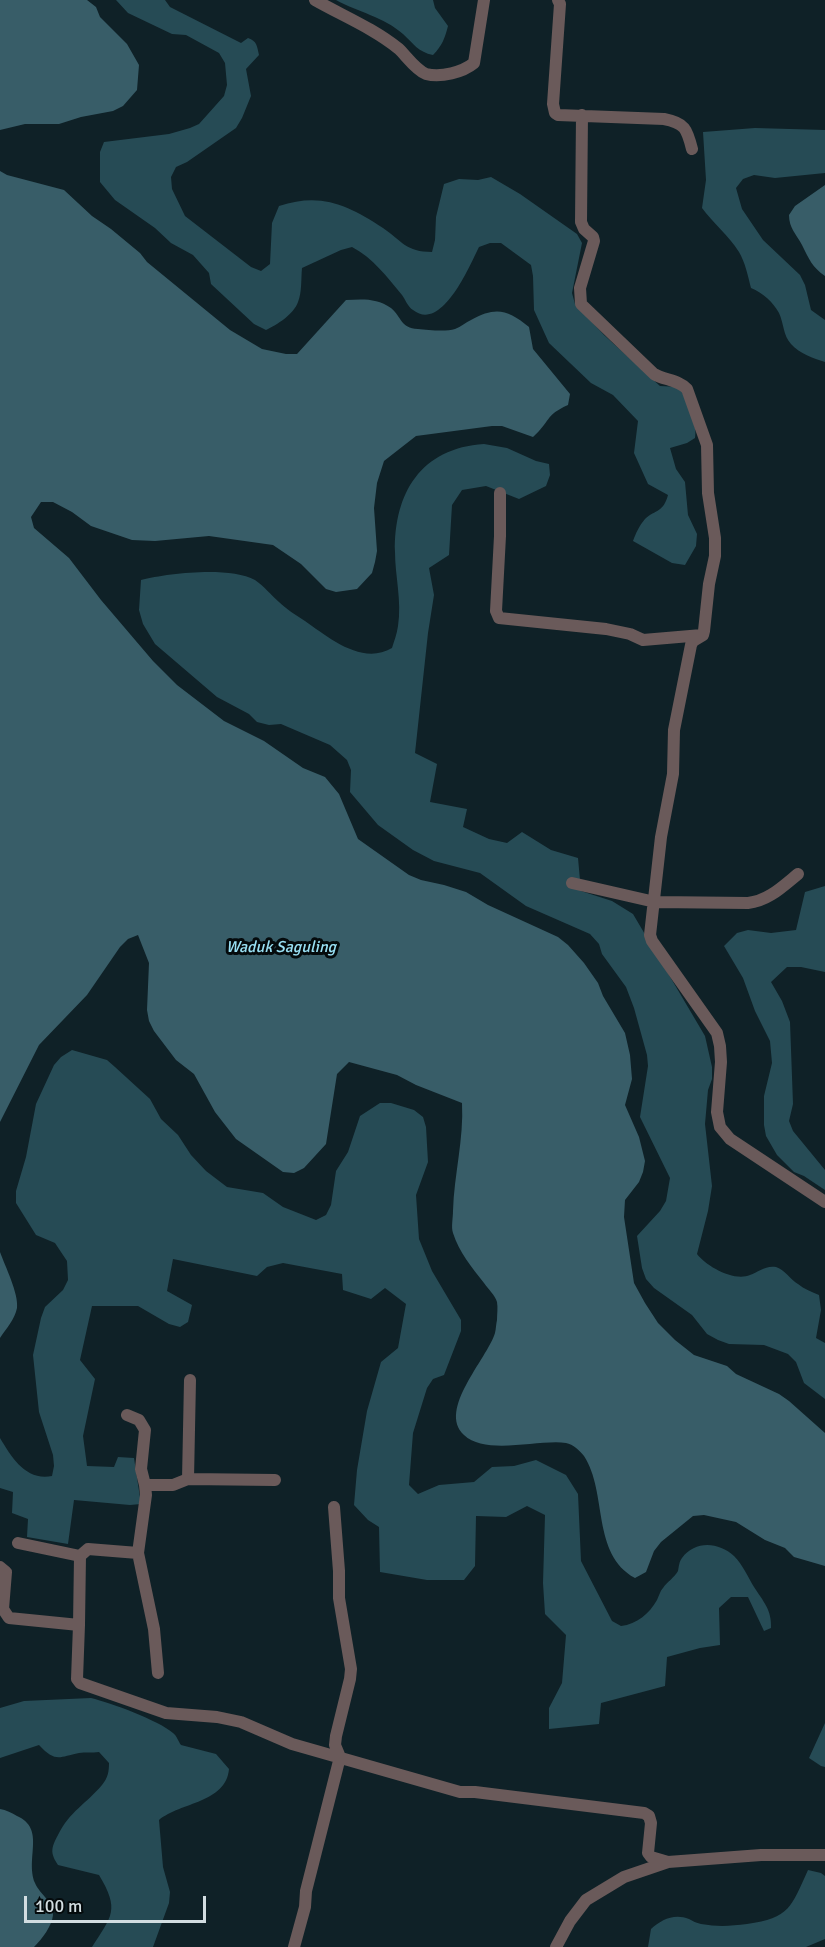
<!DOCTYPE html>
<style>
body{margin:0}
#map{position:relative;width:825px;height:1947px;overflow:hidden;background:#0f2127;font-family:Signika,sans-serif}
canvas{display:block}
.scale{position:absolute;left:24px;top:1896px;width:182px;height:27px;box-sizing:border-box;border:3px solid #d2dde1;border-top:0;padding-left:8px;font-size:18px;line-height:21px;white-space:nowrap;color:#d2dde1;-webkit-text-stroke:4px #040a0c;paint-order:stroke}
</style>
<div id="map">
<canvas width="825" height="1947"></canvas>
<div class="scale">100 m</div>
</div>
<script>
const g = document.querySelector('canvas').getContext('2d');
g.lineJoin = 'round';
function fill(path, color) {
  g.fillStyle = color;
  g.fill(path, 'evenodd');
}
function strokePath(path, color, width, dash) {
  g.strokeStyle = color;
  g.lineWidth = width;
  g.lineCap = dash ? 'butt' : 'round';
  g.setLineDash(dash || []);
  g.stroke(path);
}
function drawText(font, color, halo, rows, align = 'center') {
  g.font = font + ' Signika,sans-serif';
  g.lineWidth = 6;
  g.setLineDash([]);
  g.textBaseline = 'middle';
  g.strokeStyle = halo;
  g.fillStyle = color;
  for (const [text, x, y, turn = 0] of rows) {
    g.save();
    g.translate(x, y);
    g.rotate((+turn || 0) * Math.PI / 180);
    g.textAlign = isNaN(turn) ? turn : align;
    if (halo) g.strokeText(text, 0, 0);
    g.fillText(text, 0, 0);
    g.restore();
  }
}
fill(new Path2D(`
 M116 0H165L170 7 241 43 248 38C257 41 257 46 259 55L246 69 251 96 242 118 236 128 187 162 176 167 171 177 172 189 185 216 251 267 261 271 270 264 272 223 279 206C321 192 348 205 383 228 402 241 406 252 432 252L435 240 436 217 444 184 459 179 478 180 491 177 520 194 577 234 582 243 572 293 575 304 604 335 660 386 680 387C686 402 698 423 695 438L687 443 670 448 676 469 685 482 688 515 697 534 696 546 685 565 672 563 633 541C636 533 639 526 645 519 656 509 663 513 668 495L648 484 634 453 638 421 613 395 591 383 549 343 534 310 533 276 531 265 501 243H490L479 247C470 265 442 333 413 310 408 307 405 299 402 295 387 277 373 258 352 247L341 250 302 268C301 278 302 293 298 302 294 314 277 325 266 330L254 324 211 284 209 273 193 255 171 243 155 228 115 200 100 182V152L104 142 169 134 190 128 199 124 224 96 227 85 225 63 219 53 186 35 172 34 128 13Z
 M336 0H433L435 8 448 26C445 38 442 46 433 55 418 52 414 44 403 34 384 17 358 12 336 0Z
 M755 128 825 130V173L775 178 754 175 743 179 736 188 742 209 763 240 800 275 805 285 811 310 825 320V362C813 358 800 354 791 344 783 335 784 324 779 313 773 302 763 293 751 288 748 276 745 262 739 252 728 235 713 223 702 208L706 180 703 132Z
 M484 444 507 448 536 461 549 464 550 475 546 486 519 499 486 486 462 490 452 505 449 555 429 568 434 595 428 633 415 753 437 764 430 802 467 809 463 827 489 839 507 843 522 832 551 850 578 858 581 891 612 901 633 914 705 1036 712 1067V1079L708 1090 705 1124 712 1186 708 1211 697 1254C706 1266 734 1282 750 1275 758 1272 766 1265 776 1267 784 1269 791 1280 798 1284 804 1289 812 1292 819 1295L821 1310 816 1338 825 1343V1399L804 1383 796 1362 788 1354 764 1345 729 1344 718 1340 707 1334 692 1315 654 1288 646 1279 642 1268 637 1236 660 1211 666 1201 670 1178 640 1117 648 1066 647 1055 634 1008 626 987 602 954 599 944 590 934 526 906 480 873 434 861 413 850 378 825 350 792 351 770 347 760 330 745 281 724 269 725 257 722 249 714 217 697 155 644 143 624 139 610 141 580C168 573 230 566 255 580 264 586 271 595 279 602 286 609 296 615 305 621 328 637 362 666 392 648 394 641 397 634 398 626 402 601 395 576 395 552 394 493 421 448 484 444Z
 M825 886V972L801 967H787L771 982 782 1001 790 1022 793 1104 789 1121 793 1131 825 1170V1190L804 1176 794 1172 777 1155 766 1136 764 1125V1096L772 1063 770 1041 755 1011 743 978 724 946 737 933 748 930 771 933 796 930 805 892Z
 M72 1050 107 1060 115 1067 150 1099 161 1119 178 1135 191 1155 206 1171 227 1187 263 1193 283 1207 316 1220 326 1215 331 1205 336 1171 348 1152 360 1116 380 1103H391L414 1110 423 1117 426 1127 428 1162 416 1195 419 1239 432 1271 461 1320V1331L444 1375 433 1379 427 1388 413 1433 409 1485 418 1494 439 1485 474 1482 492 1467 514 1466 536 1460 566 1475 578 1494 581 1561 612 1621 621 1626C637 1624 649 1614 657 1600 659 1596 660 1591 663 1588 667 1582 674 1578 678 1571 679 1566 679 1562 682 1558 695 1540 719 1542 734 1556 743 1565 748 1577 754 1587 763 1601 772 1610 771 1628L764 1631 748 1597H731L719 1608 720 1645 700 1648 667 1657 665 1686 601 1703 599 1724 549 1729V1708L562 1683 566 1635 545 1614 543 1583 545 1515 527 1506 506 1517 476 1516 475 1566 464 1580H427L380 1572 379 1527 368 1520 354 1505 357 1470 367 1411 381 1362 398 1348 406 1304 385 1288 371 1299 343 1290 342 1274 283 1263 267 1267 257 1276 173 1259 167 1291 192 1305 188 1322 180 1327 169 1324 138 1306H92L80 1360 95 1379 83 1436 87 1466 114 1467 118 1457 134 1458 141 1504 130 1505 74 1500 68 1544 27 1537 28 1519 12 1513 13 1492 0 1488V1438C12 1458 26 1481 52 1476L54 1466 53 1455 39 1412 33 1355 41 1318 45 1307 63 1290 68 1280 67 1261 55 1243 36 1235 16 1203V1191L26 1157 36 1104 54 1065 61 1057Z
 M91 1698C111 1703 158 1720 173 1733 177 1736 178 1741 181 1745L216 1754 229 1769C226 1803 181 1802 159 1820L163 1867 170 1892 169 1903 153 1947H92C112 1916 120 1910 99 1875L58 1865C50 1853 51 1848 58 1835 70 1811 86 1804 102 1785 108 1778 109 1771 109 1763L99 1752C92 1753 85 1752 79 1753 59 1757 56 1763 39 1745L0 1758V1708L24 1701Z
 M825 1723V1767L821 1766 809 1758Z
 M808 1870 821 1873 825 1876V1939L806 1947H648L651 1929C661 1920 674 1913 689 1919 693 1921 696 1923 701 1924 718 1927 731 1926 747 1924 790 1918 791 1907 808 1870Z`), '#264b55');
fill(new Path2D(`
 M0 0H87L96 7 100 17 127 44 139 65 137 90 123 106 113 111 81 117 59 124H25L0 130Z
 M0 171 7 175 64 190 92 216 111 229 140 253 147 262 230 330 262 349 286 354H297L346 300C363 299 377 298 391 308 402 317 400 328 418 329 428 330 446 332 455 329 461 327 466 322 471 320 496 306 508 310 529 327L533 349 570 394 568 405C545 415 550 422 533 437L502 426H492L416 436 384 461 377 483 374 508 377 551 375 562 372 573 357 589 336 592 326 589 301 564 273 545 209 536 155 541 132 540 91 526 72 512 53 502H41L31 517 34 528 69 558 101 600 153 661 177 685 224 721 264 741 303 768 325 777 339 794 358 839 409 875 421 880 444 885 466 892 488 905 558 937 568 945 584 963 598 983 603 996 625 1033 630 1055 632 1079 625 1105 639 1137 645 1161 643 1172 639 1182 625 1200 624 1217 634 1283 645 1303 658 1323 675 1340 694 1355 727 1366 736 1374 779 1394 789 1401 825 1433V1566L794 1557 785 1548 765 1540 736 1522 704 1515 693 1516 661 1542 654 1551 646 1572 635 1578C591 1554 608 1493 584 1456 580 1451 573 1444 566 1443 539 1439 486 1456 464 1435 437 1410 487 1359 495 1333 496 1329 496 1324 497 1320 497 1314 498 1308 497 1302 495 1295 488 1289 484 1283 472 1268 459 1252 453 1233 451 1227 453 1218 453 1211 454 1175 464 1139 462 1103L416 1085 397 1075 349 1062 337 1074 326 1144 304 1168 294 1173 283 1172 236 1139 215 1112 194 1074 176 1060 154 1031 149 1021 147 1010 149 963 138 935 128 939 120 947 87 995 39 1045 0 1122Z
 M825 185V276C812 267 809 259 802 245 796 234 789 228 789 215L795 206Z
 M0 1252C5 1266 19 1294 17 1308 15 1319 6 1329 0 1338Z
 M0 1809C6 1810 12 1813 17 1816 46 1829 25 1858 35 1883 40 1895 53 1900 53 1915 52 1926 42 1939 34 1947H0Z`), '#385d68');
strokePath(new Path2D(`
 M315 0C343 16 373 28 399 49 407 57 416 70 426 74 441 78 463 72 474 63L484 0
 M558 0 560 4 553 104 555 113 558 115 664 119C685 123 687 129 692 149
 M582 115 581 222 584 229 593 237 594 241 580 288 581 304 654 374C664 380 679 380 687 389L707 445 708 493 715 538V556L709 584 704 631 703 635 693 641 691 645 674 730 673 774 661 837 650 935 652 941 717 1033 720 1046 721 1062 717 1112 720 1127 730 1139 825 1202
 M500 493V536L496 611 499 618 606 629 630 634 643 640 702 635
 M572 883 655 902 748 903C768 901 782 887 798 874
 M127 1415 139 1420 145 1430 141 1469 145 1485
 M188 1479 275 1480
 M18 1543 80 1556
 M138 1553 146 1495 145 1485H173L188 1479 190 1380
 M0 1567 6 1572 3 1609 9 1618 79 1625 77 1679 80 1683 166 1713 217 1717 241 1722 292 1744 460 1792H475L644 1813 649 1816 651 1823 648 1853 651 1857 668 1862
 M79 1625 80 1556 88 1549 138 1553 154 1629 158 1673
 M294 1947 305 1907 306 1891 340 1757 335 1745 336 1736 350 1679 351 1669 339 1598V1571L334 1507
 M556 1947 570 1921 586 1900 624 1877 668 1862 761 1855H825`), '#6a5a5a', 12);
drawText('italic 16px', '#99e0f4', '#040a0c', [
 ["Waduk Saguling",281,948]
]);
</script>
